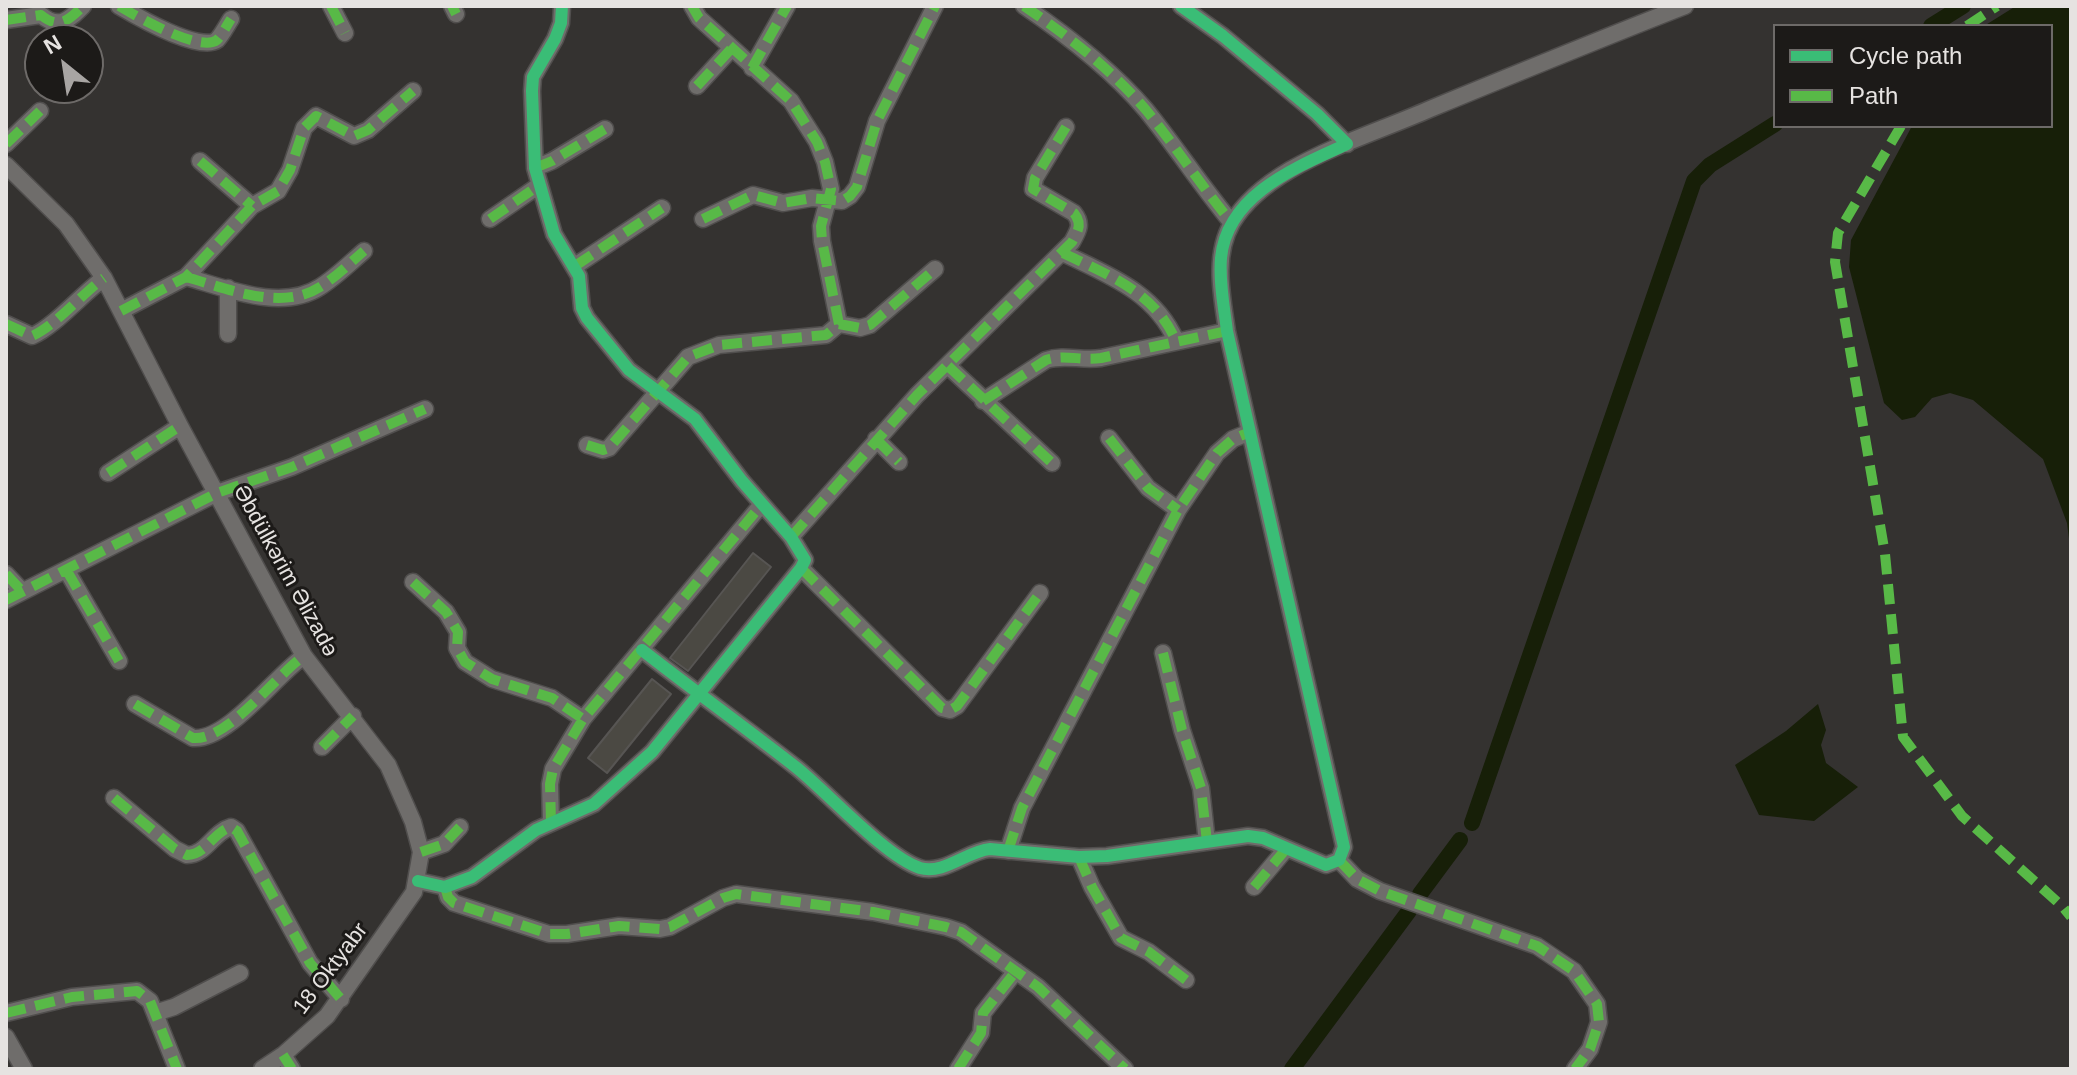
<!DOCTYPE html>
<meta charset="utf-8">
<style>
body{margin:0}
#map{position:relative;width:2077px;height:1075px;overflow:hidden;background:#343230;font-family:Helvetica,sans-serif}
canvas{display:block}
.frame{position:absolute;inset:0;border:8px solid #e6e3e1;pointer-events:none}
.legend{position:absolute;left:1773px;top:24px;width:280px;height:104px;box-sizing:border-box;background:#1c1a18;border:2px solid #6d6a68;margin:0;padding:10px 14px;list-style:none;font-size:24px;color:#e6e3e1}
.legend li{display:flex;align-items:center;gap:16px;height:40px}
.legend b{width:40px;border:2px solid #6d6a68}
.north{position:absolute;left:24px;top:24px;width:80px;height:80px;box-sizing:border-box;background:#1c1a18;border:2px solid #6d6a68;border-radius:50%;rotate:330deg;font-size:22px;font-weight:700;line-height:32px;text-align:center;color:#e6e3e1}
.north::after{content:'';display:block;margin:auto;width:28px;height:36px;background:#a8a5a3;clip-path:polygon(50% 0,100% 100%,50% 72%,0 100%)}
</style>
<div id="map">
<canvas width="2077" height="1075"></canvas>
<div class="frame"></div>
<ul class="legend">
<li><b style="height:10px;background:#3abd76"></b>Cycle path</li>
<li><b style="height:10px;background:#58b947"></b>Path</li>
</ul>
<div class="north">N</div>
</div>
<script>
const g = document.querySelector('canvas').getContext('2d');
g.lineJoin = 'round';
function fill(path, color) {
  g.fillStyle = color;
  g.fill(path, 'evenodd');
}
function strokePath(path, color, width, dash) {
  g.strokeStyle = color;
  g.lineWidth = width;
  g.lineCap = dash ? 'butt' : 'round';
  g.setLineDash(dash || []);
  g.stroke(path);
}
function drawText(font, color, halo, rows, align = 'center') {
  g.font = font + ' Helvetica,sans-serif';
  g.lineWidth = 6;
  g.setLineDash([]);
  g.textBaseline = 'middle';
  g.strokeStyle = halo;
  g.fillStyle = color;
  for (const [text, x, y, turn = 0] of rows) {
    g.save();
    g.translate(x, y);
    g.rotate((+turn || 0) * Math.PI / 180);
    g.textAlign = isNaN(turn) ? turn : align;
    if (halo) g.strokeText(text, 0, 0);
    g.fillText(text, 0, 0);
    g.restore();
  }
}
fill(new Path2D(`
 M2016 6H2071V554L2067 523 2043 459 1973 400 1950 393 1932 398 1915 417 1902 420 1884 403 1849 267 1851 240 1912 126H2051V26H1984Z
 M1818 704 1826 730 1821 745 1826 763 1858 787 1814 821 1759 815 1735 765 1786 731Z`), '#171f08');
strokePath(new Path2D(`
 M1931 26 1963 6
 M1472 823 1694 181 1710 165 1775 124
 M1420 894 1460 840
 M1292 1069 1409 911`), '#171f08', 16);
const building = new Path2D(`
 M753 553 771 567 688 671 670 658Z
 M652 679 671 694 607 773 588 758Z`);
fill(building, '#4b4943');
strokePath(building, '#575553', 2);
const minor = new Path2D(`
 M119 6C136 16 200 53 217 40 222 35 227 25 231 19
 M331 6 345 33
 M452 6 456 14
 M1024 6C1068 36 1111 69 1146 110 1176 147 1202 187 1232 223
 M1181 6 1223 36 1317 114 1347 144
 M6 20 41 15C59 30 69 20 83 6
 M752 68 787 6
 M697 86 731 49
 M6 144 40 111
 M200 161 252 206
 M6 165 66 224 104 278 180 426 304 656 388 765 413 822 421 852 414 892 327 1016 283 1055 262 1069
 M535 168 552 161 605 129
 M490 219 538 186
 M703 219 753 195 783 203 812 198 842 201 850 196 857 187 877 121 935 6
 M1063 253C1108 275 1155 292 1176 341
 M575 266 662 208
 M186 277C226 288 281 312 320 287 336 277 350 263 364 251
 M121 311 186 277 252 206 278 191 290 170 304 128 316 116 354 136 368 130 413 91
 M6 324 32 336C54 327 83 293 104 278
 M839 324 860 328 870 325 935 269
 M228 334V288
 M948 366 1052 463
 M983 401 1046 360C1064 354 1082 361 1101 358L1227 331
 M1109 438 1148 488 1178 510
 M876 439 899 462
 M587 445 603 450 609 448 688 357 719 345 826 335 839 324 822 241 821 226 831 189 825 162 817 142 791 101 699 18 692 6
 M108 473 180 426
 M791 537 917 395 1072 242C1078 231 1083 224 1074 213L1033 189 1035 178 1066 127
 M801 568 942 708 950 710 957 706 1040 593
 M67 571 119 661
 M6 574 22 591
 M413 582 446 612 458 632 457 648 465 662 492 679 552 698 583 719
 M6 600 217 493 292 467 425 409
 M642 650C693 690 746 728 797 768 828 793 886 857 920 868 944 875 967 851 990 849L1079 857 1107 856 1248 836 1263 838 1326 865 1339 860 1344 847 1227 331C1222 296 1213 256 1232 223 1245 201 1268 183 1290 170 1334 145 1384 129 1430 109 1515 74 1600 39 1685 6
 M1163 653 1182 730 1201 788 1207 842
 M135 704 193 738C228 741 276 675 304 656
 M322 747 353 716
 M114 798 175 849 187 855C206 855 213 832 231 827L237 831 310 963 341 999
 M551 822 550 784 553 769 583 719 762 504
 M1008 851 1022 808 1178 510 1217 453 1233 439 1250 432
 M421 852 444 844 460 827
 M1079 857 1092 887 1121 938 1149 952 1186 980
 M1339 860 1357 879 1380 891 1537 946 1574 971 1597 1004 1599 1022 1590 1049 1575 1069
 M418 881 445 887 472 877 536 830 594 804 652 752 801 568 805 560 791 537 742 481 695 419 629 370 587 318 582 308 579 276 554 234 535 168 532 91 533 77 555 39 561 23 562 6
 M445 887 448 897 454 903 549 934H567L619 926 660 929 670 927 723 898 736 894 873 912 946 927 961 932 1038 987 1125 1069
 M1254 887 1286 849
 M6 1013 72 997 137 991 150 1001 177 1069
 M155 1013 174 1007 240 973
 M6 1037 24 1069
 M283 1055 292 1069
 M958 1069 981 1033 983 1013 1016 971`);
strokePath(minor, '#504e4d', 19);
strokePath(minor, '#6f6d6b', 16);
strokePath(new Path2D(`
 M119 6C136 16 200 53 217 40 222 35 227 25 231 19
 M331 6 345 33
 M452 6 456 14
 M1024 6C1068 36 1111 69 1146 110 1176 147 1202 187 1232 223
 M6 20 41 15C59 30 69 20 83 6
 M1967 26 1997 6
 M752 68 787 6
 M697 86 731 49
 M1901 126 1838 233 1835 262 1885 554 1903 737 1962 816 2063 907 2071 917
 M6 144 40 111
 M200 161 252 206
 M535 168 552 161 605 129
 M490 219 538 186
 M703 219 753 195 783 203 812 198 842 201 850 196 857 187 877 121 935 6
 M1063 253C1108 275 1155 292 1176 341
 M575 266 662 208
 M186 277C226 288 281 312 320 287 336 277 350 263 364 251
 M121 311 186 277 252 206 278 191 290 170 304 128 316 116 354 136 368 130 413 91
 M6 324 32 336C54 327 83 293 104 278
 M839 324 860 328 870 325 935 269
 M948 366 1052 463
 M983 401 1046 360C1064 354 1082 361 1101 358L1227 331
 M1109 438 1148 488 1178 510
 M876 439 899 462
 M587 445 603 450 609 448 688 357 719 345 826 335 839 324 822 241 821 226 831 189 825 162 817 142 791 101 699 18 692 6
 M108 473 180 426
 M791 537 917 395 1072 242C1078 231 1083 224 1074 213L1033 189 1035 178 1066 127
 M801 568 942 708 950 710 957 706 1040 593
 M67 571 119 661
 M6 574 22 591
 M413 582 446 612 458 632 457 648 465 662 492 679 552 698 583 719
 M6 600 217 493 292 467 425 409
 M1163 653 1182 730 1201 788 1207 842
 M135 704 193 738C228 741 276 675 304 656
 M322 747 353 716
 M114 798 175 849 187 855C206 855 213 832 231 827L237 831 310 963 341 999
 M551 822 550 784 553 769 583 719 762 504
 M1008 851 1022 808 1178 510 1217 453 1233 439 1250 432
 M421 852 444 844 460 827
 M1079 857 1092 887 1121 938 1149 952 1186 980
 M1339 860 1357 879 1380 891 1537 946 1574 971 1597 1004 1599 1022 1590 1049 1575 1069
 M445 887 448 897 454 903 549 934H567L619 926 660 929 670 927 723 898 736 894 873 912 946 927 961 932 1038 987 1125 1069
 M1254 887 1286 849
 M6 1013 72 997 137 991 150 1001 177 1069
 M283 1055 292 1069
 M958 1069 981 1033 983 1013 1016 971`), '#58b947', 10, [20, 10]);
strokePath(new Path2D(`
 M642 650C693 690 746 728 797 768 828 793 886 857 920 868 944 875 967 851 990 849L1079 857 1107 856 1248 836 1263 838 1326 865 1339 860 1344 847 1227 331C1224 307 1219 282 1221 258 1227 194 1297 167 1347 144L1317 114 1223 36 1181 6
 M418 881 445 887 472 877 536 830 594 804 652 752 801 568 805 560 791 537 742 481 695 419 629 370 587 318 582 308 579 276 554 234 535 168 532 91 533 77 555 39 561 23 562 6`), '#3abd76', 12);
drawText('22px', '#e6e3e1', '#1c1a18', [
 ["Əbdülkərim Əlizadə",285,571,61],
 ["18 Oktyabr",331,969,-53]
]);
</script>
